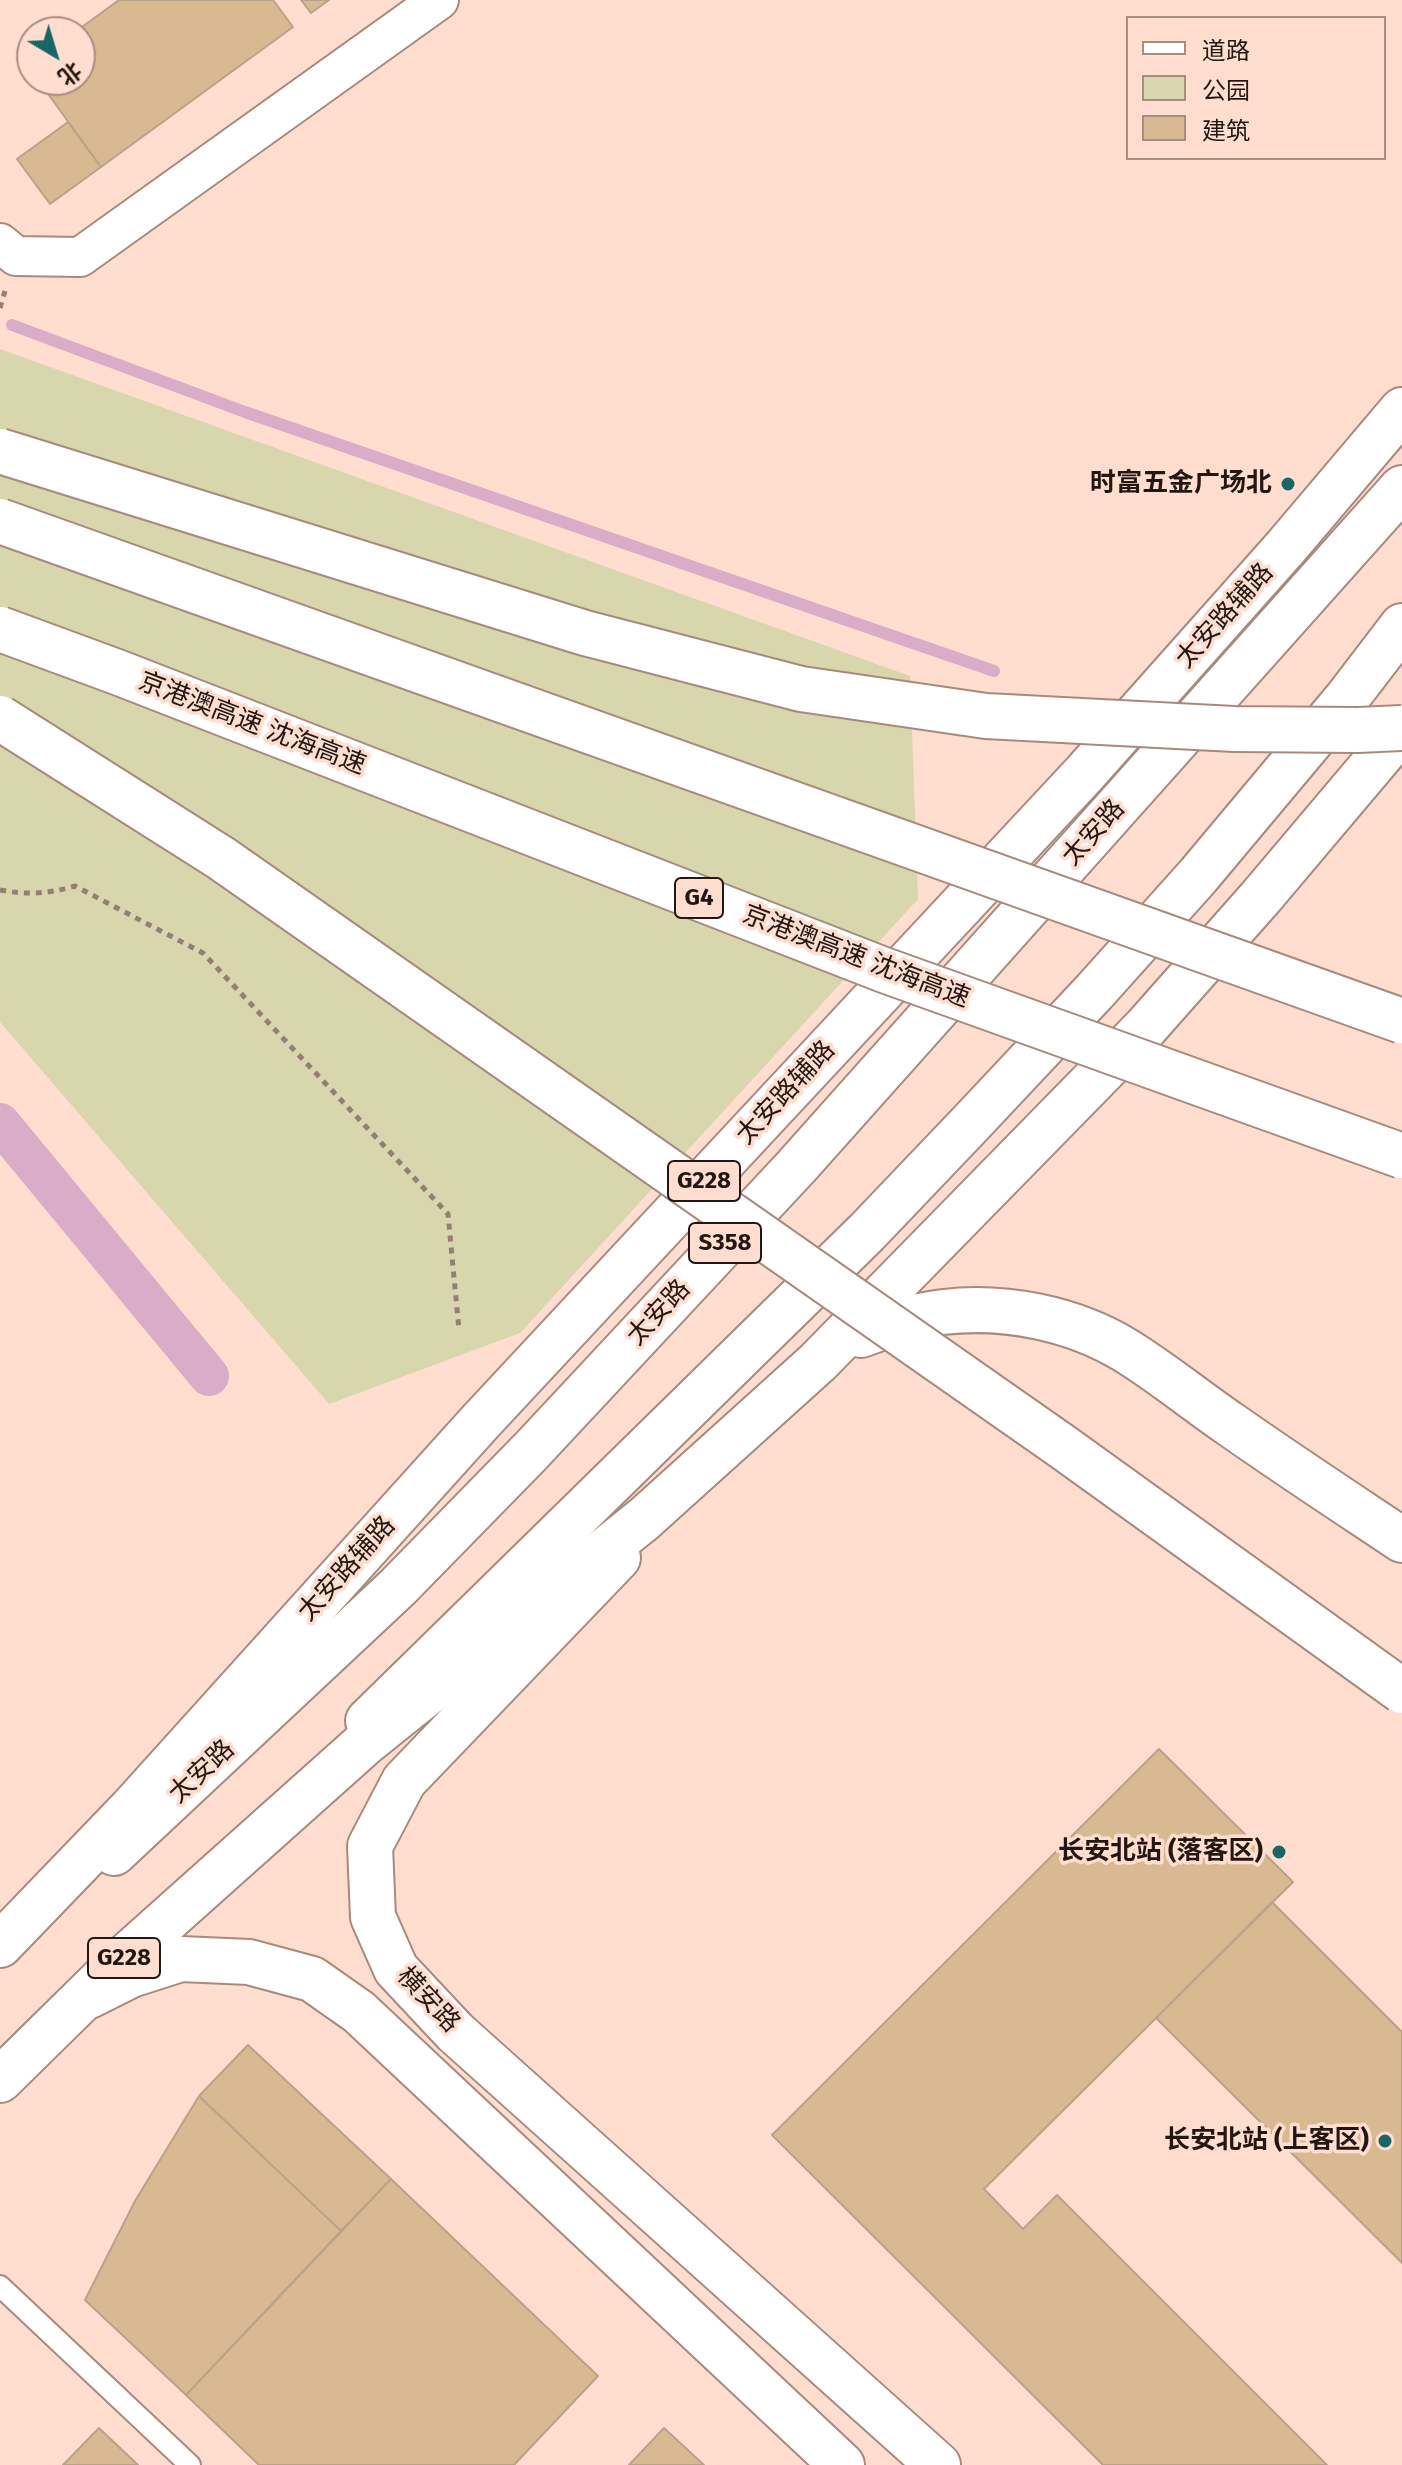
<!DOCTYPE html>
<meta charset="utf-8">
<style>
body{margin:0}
#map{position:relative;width:1402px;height:2465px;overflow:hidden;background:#ffddcf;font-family:"Fira Sans","Noto Sans SC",sans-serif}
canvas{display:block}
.legend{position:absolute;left:1126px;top:16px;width:260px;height:144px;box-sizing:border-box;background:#ffddcf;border:2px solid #a78e83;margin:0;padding:10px 14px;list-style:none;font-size:24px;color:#221712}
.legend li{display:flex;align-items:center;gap:16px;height:40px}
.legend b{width:40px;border:2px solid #a78e83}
.north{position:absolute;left:16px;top:16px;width:80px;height:80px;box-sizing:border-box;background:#ffddcf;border:2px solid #a78e83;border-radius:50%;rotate:142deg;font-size:22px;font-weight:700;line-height:32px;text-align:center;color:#221712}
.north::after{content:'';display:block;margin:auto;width:28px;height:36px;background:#186768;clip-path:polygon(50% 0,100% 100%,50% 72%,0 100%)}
</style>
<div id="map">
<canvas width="1402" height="2465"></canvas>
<ul class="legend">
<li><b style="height:10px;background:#fff"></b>道路</li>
<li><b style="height:22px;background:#d8d6ad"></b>公园</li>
<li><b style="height:22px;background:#d8b991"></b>建筑</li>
</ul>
<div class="north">北</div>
</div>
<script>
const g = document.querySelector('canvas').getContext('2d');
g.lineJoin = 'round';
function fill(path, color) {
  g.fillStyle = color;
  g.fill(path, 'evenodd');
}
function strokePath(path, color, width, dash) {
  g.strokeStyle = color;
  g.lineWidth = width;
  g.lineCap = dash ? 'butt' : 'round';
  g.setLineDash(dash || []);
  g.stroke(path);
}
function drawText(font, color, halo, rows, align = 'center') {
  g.font = font + ' "Fira Sans","Noto Sans SC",sans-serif';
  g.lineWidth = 7;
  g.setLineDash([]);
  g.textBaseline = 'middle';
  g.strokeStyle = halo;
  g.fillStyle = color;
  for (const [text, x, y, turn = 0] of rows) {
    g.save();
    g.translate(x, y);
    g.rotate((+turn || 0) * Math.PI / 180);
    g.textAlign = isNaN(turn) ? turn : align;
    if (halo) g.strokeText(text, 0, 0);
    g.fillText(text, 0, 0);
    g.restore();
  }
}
fill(new Path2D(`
 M0 349 910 676 918 899 520 1333 329 1404 0 1022Z`), '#d8d6ad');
strokePath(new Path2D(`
 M12 325 245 412 994 671`), '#daacc8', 12);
strokePath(new Path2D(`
 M0 1123 209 1376`), '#daacc8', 40);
const building = new Path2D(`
 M119 0H273L293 27 101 167 38 80H80V32H75Z
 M301 0H329L311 13Z
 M68 122 101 167 50 204 17 159Z
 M1159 1749 1293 1882 984 2189 1023 2229 1057 2195 1327 2465H1103L772 2135Z
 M1272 1902 1402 2032V2263L1156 2018Z
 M248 2045 391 2179 341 2231 199 2096Z
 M199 2096 341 2231 186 2395 85 2300 135 2201Z
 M391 2179 598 2376 514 2465H259L186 2395Z
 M99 2428 138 2465H63Z
 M664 2428 704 2465H629Z`);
fill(building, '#d8b991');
strokePath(building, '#b7a38a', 2);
const lane = new Path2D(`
 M0 2286 190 2465`);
const street = new Path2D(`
 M0 243 16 256 80 257 439 0`);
const secondary = new Path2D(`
 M618 1558 404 1781 370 1846 373 1917 396 1969 455 2032 938 2465
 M89 1996 131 1975 181 1959 249 1962 312 1979 359 2012 842 2465`);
const primary = new Path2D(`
 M368 1721 867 1232 971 1123 1095 991 1198 876 1347 698 1402 626
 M114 1853 398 1587 531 1451 796 1167 1402 488`);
const highway = new Path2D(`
 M861 1335C888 1325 915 1315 943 1312 1005 1305 1072 1318 1125 1350 1161 1372 1195 1400 1230 1424 1287 1464 1345 1502 1402 1540
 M0 1945 131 1809 481 1421 1085 773 1286 547 1402 410
 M0 2080 121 1961 365 1743 644 1519 818 1362 1146 1027 1261 897 1402 730`);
strokePath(lane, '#a88a7d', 24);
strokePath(street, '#a88a7d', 42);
strokePath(secondary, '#a88a7d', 48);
strokePath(primary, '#a88a7d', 48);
strokePath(highway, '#a88a7d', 48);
strokePath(new Path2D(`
 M0 308 5 291
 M0 890C27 895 48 894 75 886L203 953 448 1214 459 1330`), '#957e75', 5, [6, 6]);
strokePath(lane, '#fff', 20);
strokePath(street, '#fff', 38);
strokePath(secondary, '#fff', 44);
strokePath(primary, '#fff', 44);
strokePath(highway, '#fff', 44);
const highwayBridge = new Path2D(`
 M0 451 585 633 801 689 986 716 1234 729 1358 730 1402 728
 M0 521 1402 1021
 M0 629 117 672 884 970 1402 1156
 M0 718 221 858 1063 1447 1402 1691`);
strokePath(highwayBridge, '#a88a7d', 48, []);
strokePath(highwayBridge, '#fff', 44);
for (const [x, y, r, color] of [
 [1288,484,8,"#186768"],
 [1279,1852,8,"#186768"],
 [1385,2141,8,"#186768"]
]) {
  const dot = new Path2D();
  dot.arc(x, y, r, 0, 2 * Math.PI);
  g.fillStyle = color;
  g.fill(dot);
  strokePath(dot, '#ffddcf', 3);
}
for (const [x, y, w] of [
 [699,898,48],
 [704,1181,72],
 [725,1243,72],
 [124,1958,72]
]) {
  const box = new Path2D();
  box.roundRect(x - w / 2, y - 20, w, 40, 6);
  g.fillStyle = '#ffddcf';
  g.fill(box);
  strokePath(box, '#221712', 2);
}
drawText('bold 24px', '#221712', null, [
 ["G4",699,898],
 ["G228",704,1181],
 ["S358",725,1243],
 ["G228",124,1958]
]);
drawText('bold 26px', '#221712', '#ffddcf', [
 ["时富五金广场北",1272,484],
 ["长安北站 (落客区)",1263,1852],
 ["长安北站 (上客区)",1369,2141]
], 'right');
drawText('26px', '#221712', '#ffddcf', [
 ["太安路辅路",1225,616,-48],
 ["京港澳高速 沈海高速",252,724,21],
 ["太安路",1094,833,-48],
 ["京港澳高速 沈海高速",856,957,21],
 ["太安路辅路",786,1093,-47],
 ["太安路",659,1313,-47],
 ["太安路辅路",347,1569,-48],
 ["太安路",202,1772,-43],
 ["横安路",428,2000,47]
]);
</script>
